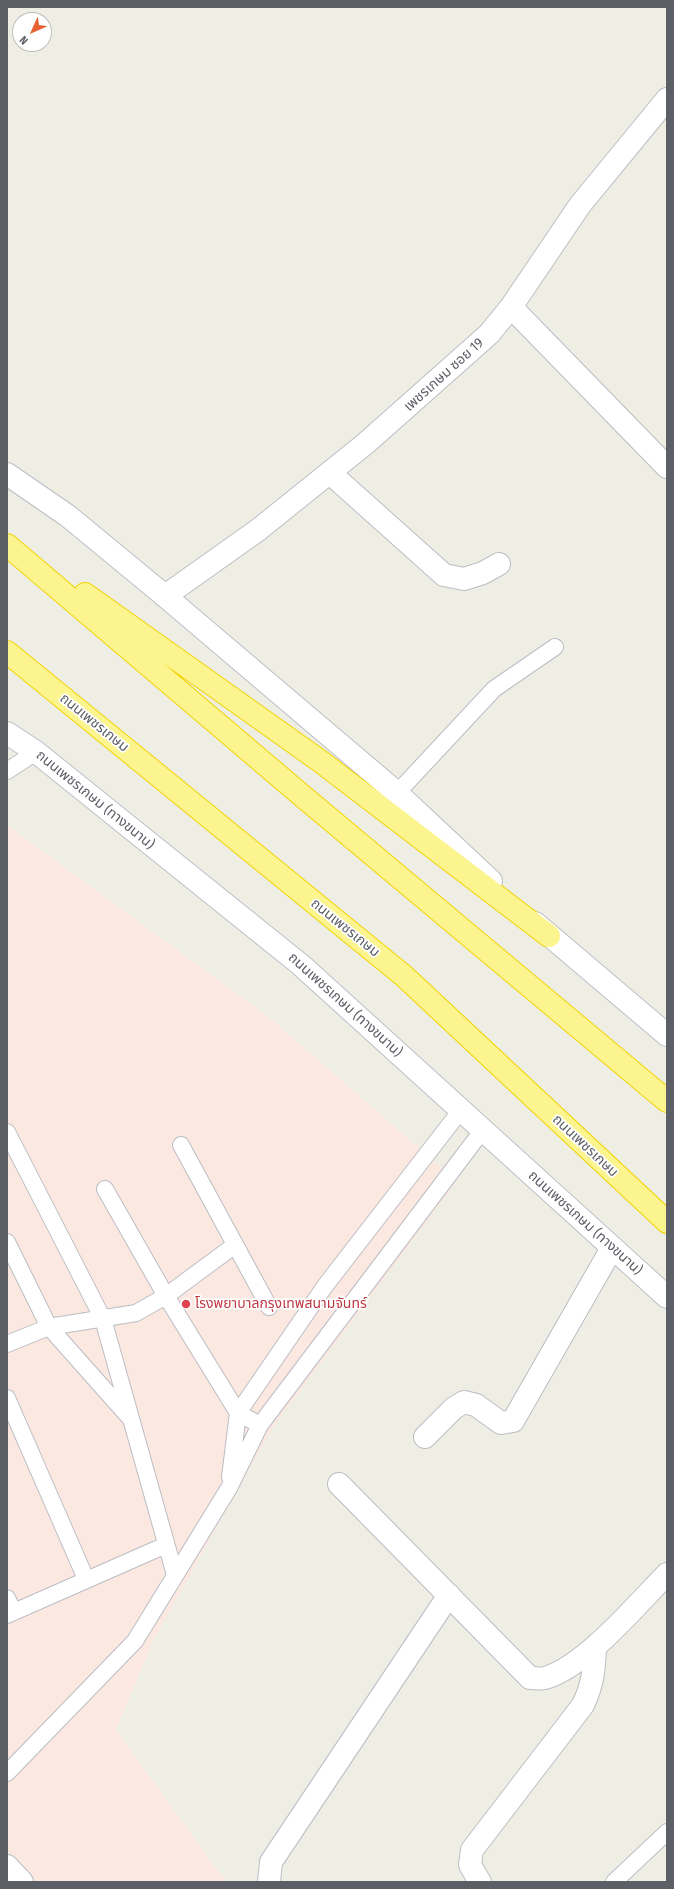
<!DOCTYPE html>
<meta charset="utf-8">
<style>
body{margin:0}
#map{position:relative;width:674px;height:1889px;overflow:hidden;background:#efeee5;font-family:"Fira Sans Condensed",sans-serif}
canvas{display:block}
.frame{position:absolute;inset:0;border:8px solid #5c5f65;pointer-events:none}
.north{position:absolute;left:12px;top:12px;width:40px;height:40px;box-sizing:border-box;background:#fff;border:1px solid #bebfc1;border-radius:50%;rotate:225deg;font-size:11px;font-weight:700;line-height:16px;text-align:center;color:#5c5f65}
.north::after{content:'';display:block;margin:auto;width:14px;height:18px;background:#e76232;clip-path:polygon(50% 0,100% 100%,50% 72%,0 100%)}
</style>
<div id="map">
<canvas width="674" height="1889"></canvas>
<div class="frame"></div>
<div class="north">N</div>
</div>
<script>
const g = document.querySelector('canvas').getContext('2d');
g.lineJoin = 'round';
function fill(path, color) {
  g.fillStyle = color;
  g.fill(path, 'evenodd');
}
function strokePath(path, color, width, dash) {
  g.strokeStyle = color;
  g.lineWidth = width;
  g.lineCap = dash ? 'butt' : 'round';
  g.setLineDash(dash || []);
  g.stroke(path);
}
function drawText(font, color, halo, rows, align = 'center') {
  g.font = font + ' "Fira Sans Condensed","Noto Sans Thai",sans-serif';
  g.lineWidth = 3.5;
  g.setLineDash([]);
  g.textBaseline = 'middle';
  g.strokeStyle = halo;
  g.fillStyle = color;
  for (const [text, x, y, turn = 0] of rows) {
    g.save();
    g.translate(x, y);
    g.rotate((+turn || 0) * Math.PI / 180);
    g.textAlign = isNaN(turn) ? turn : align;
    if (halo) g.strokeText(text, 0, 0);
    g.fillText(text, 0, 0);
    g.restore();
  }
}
fill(new Path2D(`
 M7 825 270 1018 457 1181 273 1427 154 1639 116 1730 226 1882H7Z`), '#fbe8e1');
const lane = new Path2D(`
 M7 771 36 752
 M397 793 494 689 555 647
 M7 1132 103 1319 175 1575
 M181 1145 269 1307
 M105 1189 166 1296 238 1413 260 1425
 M7 1242 49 1327 129 1417
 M7 1344 49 1327 136 1313 166 1296 235 1245
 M7 1398 86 1579
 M230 1477 238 1413 325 1286 461 1110
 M7 1598 14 1612
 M7 1615 166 1545
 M7 1773 135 1641 229 1488 260 1425 482 1131
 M614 1882 667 1832`);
const street = new Path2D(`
 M511 307 667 467
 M330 473 444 575 464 579 483 573 499 564
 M165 596 258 530 365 444 489 334 511 307 580 205 667 99
 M425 1437 454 1408 464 1402 476 1405 501 1423 513 1421 612 1248
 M339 1484 530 1678C535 1678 540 1679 545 1678 585 1667 637 1604 667 1574
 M7 1866 22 1882
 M269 1882 271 1862 449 1595
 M480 1882 470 1865 472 1850 583 1705C593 1684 594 1670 595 1648`);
const secondary = new Path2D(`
 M7 474 68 516 165 596 397 793 491 881
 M7 733 36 752 301 965 667 1297
 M535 923 667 1035`);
const highway = new Path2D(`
 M7 545 306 799 667 1101
 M85 594 320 761 549 936
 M7 652 404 976 667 1222`);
strokePath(lane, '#bcbdc3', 18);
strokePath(street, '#bcbdc3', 24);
strokePath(secondary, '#bdbec5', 24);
strokePath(highway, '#f0d303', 24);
strokePath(lane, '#fff', 16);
strokePath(street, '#fff', 22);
strokePath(secondary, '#fff', 22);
strokePath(highway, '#fbf48f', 22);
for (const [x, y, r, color] of [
 [186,1304,5,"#e0444e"]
]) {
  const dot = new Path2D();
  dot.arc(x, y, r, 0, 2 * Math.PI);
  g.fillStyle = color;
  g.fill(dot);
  strokePath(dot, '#fff', 1.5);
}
drawText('14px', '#5c5f65', '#fff', [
 ["เพชรเกษม ซอย 19",444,375,-42],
 ["ถนนเพชรเกษม",94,723,39],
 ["ถนนเพชรเกษม (ทางขนาน)",95,800,39],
 ["ถนนเพชรเกษม",345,928,39],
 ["ถนนเพชรเกษม (ทางขนาน)",345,1005,42],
 ["ถนนเพชรเกษม",585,1146,43],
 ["ถนนเพชรเกษม (ทางขนาน)",585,1223,42]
]);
drawText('14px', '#be3a42', '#fff', [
 ["โรงพยาบาลกรุงเทพสนามจันทร์",195,1304]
], 'left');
</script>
